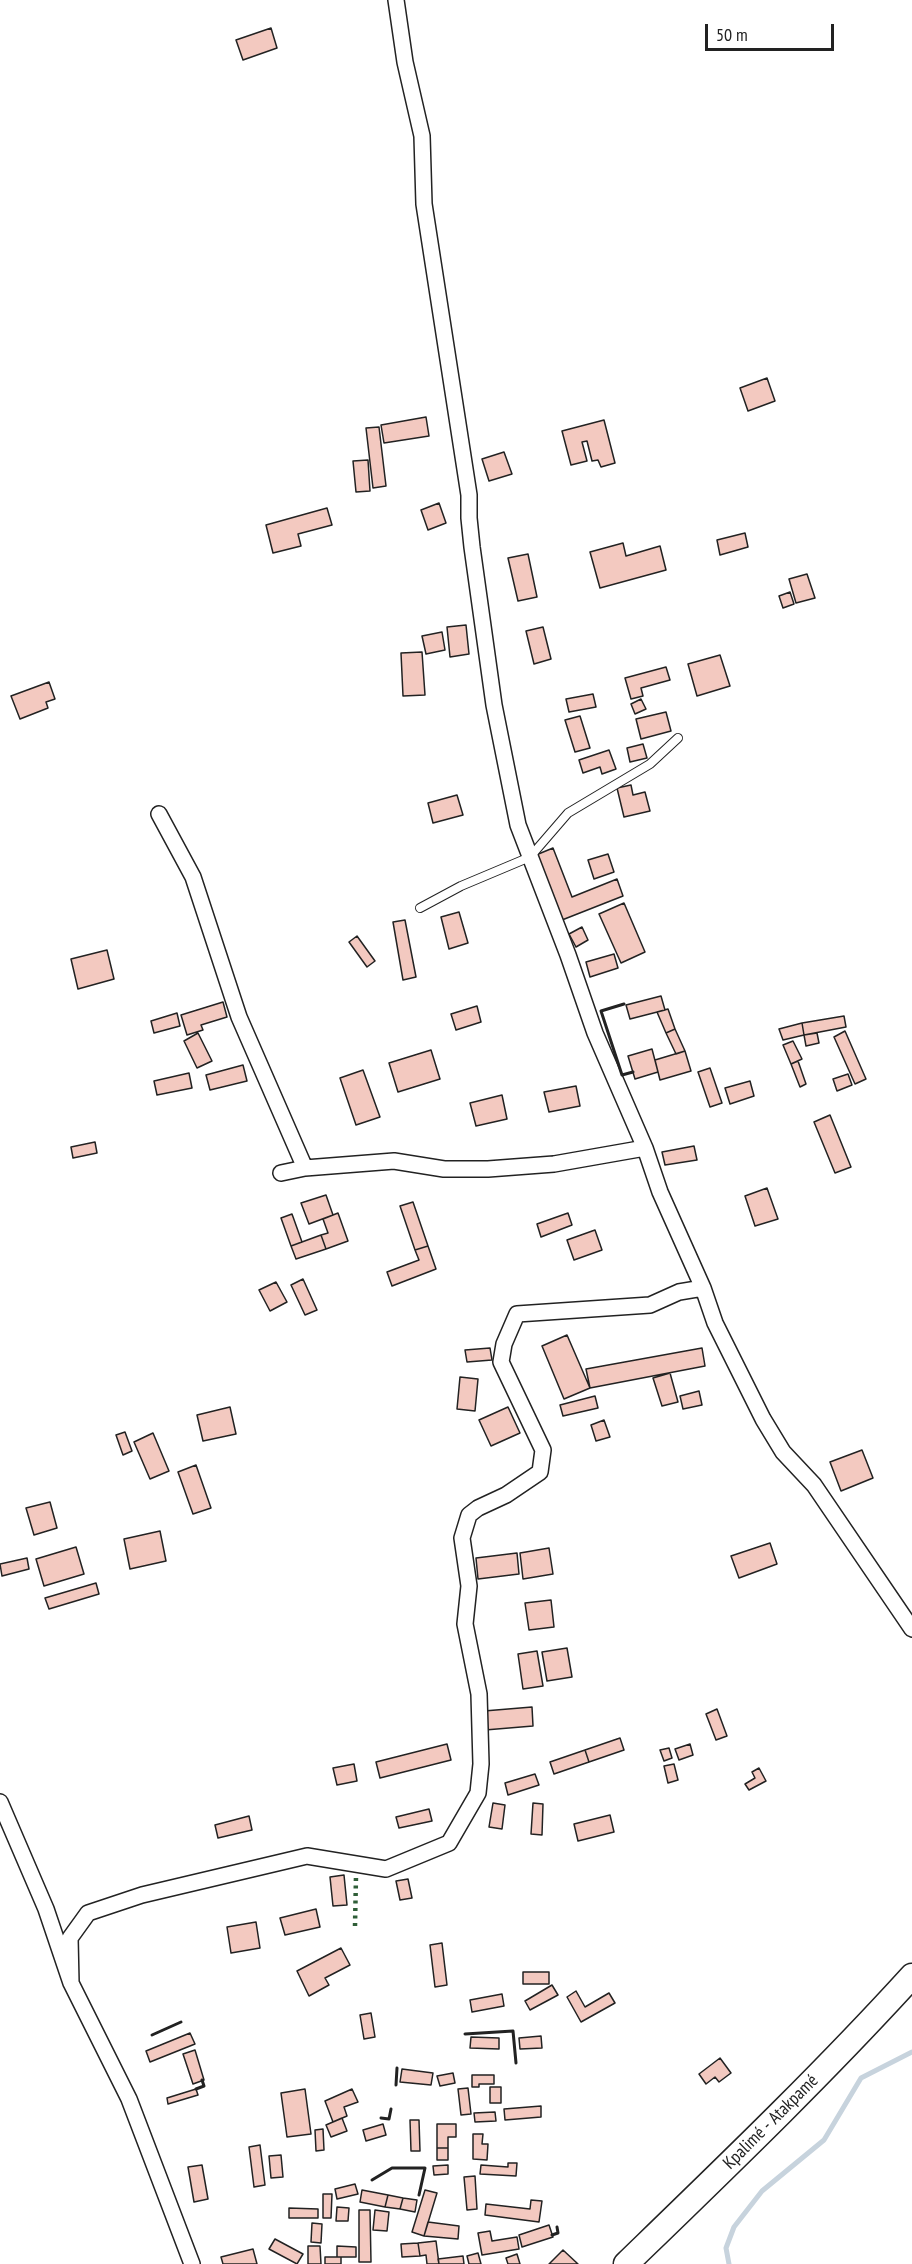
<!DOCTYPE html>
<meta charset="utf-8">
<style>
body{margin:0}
#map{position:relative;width:912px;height:2264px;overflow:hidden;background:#fff;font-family:"PT Sans Narrow",sans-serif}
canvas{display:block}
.scale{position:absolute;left:705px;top:24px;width:129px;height:27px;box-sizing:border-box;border:3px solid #222;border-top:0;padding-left:8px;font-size:18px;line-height:21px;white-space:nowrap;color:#222;-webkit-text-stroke:4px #fff;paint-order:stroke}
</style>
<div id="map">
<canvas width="912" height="2264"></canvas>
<div class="scale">50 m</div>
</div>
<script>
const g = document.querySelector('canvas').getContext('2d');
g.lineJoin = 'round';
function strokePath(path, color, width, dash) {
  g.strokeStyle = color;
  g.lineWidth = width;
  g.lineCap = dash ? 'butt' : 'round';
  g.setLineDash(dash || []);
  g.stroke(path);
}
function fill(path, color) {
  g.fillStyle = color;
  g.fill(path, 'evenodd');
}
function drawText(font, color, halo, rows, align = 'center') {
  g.font = font + ' "PT Sans Narrow",sans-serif';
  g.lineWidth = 4.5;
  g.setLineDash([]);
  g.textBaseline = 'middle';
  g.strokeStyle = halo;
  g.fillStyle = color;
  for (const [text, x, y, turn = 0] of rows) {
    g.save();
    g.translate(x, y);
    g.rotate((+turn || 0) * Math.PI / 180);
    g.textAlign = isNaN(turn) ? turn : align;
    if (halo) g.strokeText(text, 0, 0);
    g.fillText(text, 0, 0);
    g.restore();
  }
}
strokePath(new Path2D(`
 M729 2264 726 2248 734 2227 762 2191 824 2140 861 2078 912 2052`), '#c7d3dd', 5);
const building = new Path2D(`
 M271 28 277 48 243 60 236 40Z
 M767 378 775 401 748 411 740 388Z
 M426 417 429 436 384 443 381 425Z
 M604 420 615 463 601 467 598 460 592 461 587 441 582 442 587 461 571 465 562 431Z
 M379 427 386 486 373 488 366 428Z
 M504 452 512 474 489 481 482 459Z
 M368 460 370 491 356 492 353 461Z
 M439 503 446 523 428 530 421 510Z
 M327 508 332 525 298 534 301 546 273 553 266 525Z
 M745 533 748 547 720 555 717 540Z
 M623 543 626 556 660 546 666 570 600 588 590 552Z
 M528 554 537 597 518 601 508 558Z
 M807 574 815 598 796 603 789 579Z
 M790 592 794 604 783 608 779 596Z
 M466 625 469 654 450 657 447 627Z
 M543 627 551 659 534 664 526 631Z
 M442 632 445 650 426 654 422 636Z
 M422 652 425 695 403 696 401 653Z
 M720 655 730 686 697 696 688 664Z
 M666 667 670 680 641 688 643 696 631 699 625 678Z
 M49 682 55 699 46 702 48 708 20 719 11 696Z
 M593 694 596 707 569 712 566 699Z
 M641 699 646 709 635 714 631 704Z
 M666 712 671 731 641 739 636 719Z
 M580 716 590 748 575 752 565 720Z
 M643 744 647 758 630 762 627 748Z
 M609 750 616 769 602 774 600 767 583 773 579 760Z
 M631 785 633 795 645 792 650 811 624 817 617 788Z
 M457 795 463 815 433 823 428 803Z
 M553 848 572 897 617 879 623 896 562 920 536 855Z
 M608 854 614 872 594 879 588 860Z
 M624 903 645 952 621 963 599 914Z
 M459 912 468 943 449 949 441 917Z
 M405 920 416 977 403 980 393 922Z
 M582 927 588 940 576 947 569 934Z
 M357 936 375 961 367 967 349 942Z
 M107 950 114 979 78 989 71 959Z
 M614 954 618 968 590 977 586 962Z
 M661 996 665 1010 630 1019 626 1005Z
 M223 1002 227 1017 201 1025 203 1030 187 1035 181 1015Z
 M477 1006 481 1022 456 1030 451 1014Z
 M668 1009 675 1029 666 1033 657 1012Z
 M177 1013 180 1026 154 1033 151 1021Z
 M844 1016 846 1027 804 1035 802 1023Z
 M802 1023 804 1035 783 1040 779 1029Z
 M675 1029 685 1051 676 1054 666 1033Z
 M845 1031 866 1079 855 1084 834 1037Z
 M198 1033 212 1061 197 1068 184 1041Z
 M817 1033 819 1043 806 1046 804 1035Z
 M793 1041 802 1059 791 1064 783 1045Z
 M652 1049 658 1072 635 1079 628 1056Z
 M431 1050 440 1079 398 1092 389 1063Z
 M685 1051 691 1071 660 1080 655 1060Z
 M798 1061 806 1084 800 1087 791 1064Z
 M243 1065 247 1081 210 1090 206 1075Z
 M710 1068 722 1103 710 1107 698 1072Z
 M363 1070 380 1117 356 1125 340 1078Z
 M189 1073 192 1088 157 1095 154 1081Z
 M848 1074 852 1085 837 1091 833 1079Z
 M750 1081 754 1096 730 1104 725 1088Z
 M576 1086 580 1106 549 1112 544 1092Z
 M502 1095 507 1119 476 1126 470 1103Z
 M830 1115 851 1167 835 1173 814 1122Z
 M95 1142 97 1153 73 1158 71 1147Z
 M694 1146 697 1160 665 1165 662 1152Z
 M767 1188 778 1219 755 1226 745 1196Z
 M326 1195 333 1215 309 1224 301 1203Z
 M413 1202 428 1246 415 1250 400 1206Z
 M338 1213 348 1241 326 1249 321 1235 328 1233 323 1219Z
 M568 1213 572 1225 541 1237 537 1224Z
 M292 1214 302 1242 291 1246 281 1218Z
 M595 1230 602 1250 574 1260 567 1240Z
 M321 1235 326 1249 296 1259 291 1246Z
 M428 1246 436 1269 392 1286 387 1272 419 1260 415 1250Z
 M303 1279 317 1310 305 1315 291 1285Z
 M276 1282 287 1302 270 1311 259 1290Z
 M567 1335 590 1388 564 1399 542 1346Z
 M490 1348 492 1360 467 1362 465 1350Z
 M702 1348 705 1366 590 1388 586 1369Z
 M670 1373 678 1402 662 1406 653 1378Z
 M460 1377 478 1379 475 1411 457 1409Z
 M699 1391 702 1405 683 1409 680 1396Z
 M595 1396 598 1408 563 1416 560 1405Z
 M230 1407 236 1434 203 1441 197 1415Z
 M508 1407 520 1433 491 1446 479 1420Z
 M604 1420 610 1437 596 1441 591 1425Z
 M125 1432 132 1451 123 1455 116 1435Z
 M153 1433 169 1471 150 1479 134 1442Z
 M862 1450 873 1478 841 1491 830 1462Z
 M196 1465 211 1508 193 1514 178 1472Z
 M50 1502 57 1528 34 1535 26 1508Z
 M160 1531 166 1561 130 1569 124 1539Z
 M770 1543 777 1564 739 1578 731 1556Z
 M76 1547 84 1574 44 1586 36 1559Z
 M549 1548 553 1574 523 1579 520 1553Z
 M517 1553 519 1574 478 1579 476 1558Z
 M27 1558 29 1569 2 1576 0 1564Z
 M96 1583 99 1594 49 1609 45 1598Z
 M551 1600 554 1627 529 1630 525 1603Z
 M567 1648 572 1677 547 1681 542 1652Z
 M537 1651 543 1686 523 1689 518 1654Z
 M532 1707 533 1726 485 1730 484 1711Z
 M717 1709 727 1736 716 1740 706 1714Z
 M620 1738 624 1750 589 1762 585 1750Z
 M447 1744 451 1760 380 1778 376 1762Z
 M690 1744 693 1755 679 1760 675 1749Z
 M669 1748 672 1758 664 1761 660 1750Z
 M585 1750 589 1762 554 1774 550 1762Z
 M354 1764 357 1781 337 1785 333 1768Z
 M674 1764 678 1780 668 1783 664 1766Z
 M759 1768 766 1781 749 1790 745 1784 755 1778 752 1772Z
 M535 1774 539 1785 508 1795 505 1783Z
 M493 1803 505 1805 502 1829 489 1827Z
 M533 1803 543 1804 542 1835 531 1834Z
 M429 1809 432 1821 399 1828 396 1817Z
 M610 1815 614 1832 578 1841 574 1824Z
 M249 1816 252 1830 218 1838 215 1825Z
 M344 1875 347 1905 333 1906 330 1877Z
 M408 1879 412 1898 400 1900 396 1881Z
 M316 1909 320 1927 285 1935 280 1918Z
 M256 1922 260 1948 231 1953 227 1927Z
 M442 1943 447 1985 435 1987 430 1945Z
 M341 1948 350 1965 325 1978 329 1985 309 1996 297 1971Z
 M523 1972H549V1984H523Z
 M552 1985 558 1995 530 2010 525 2001Z
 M576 1991 585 2007 609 1993 615 2003 581 2022 567 1997Z
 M502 1994 504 2006 472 2012 470 2000Z
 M371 2013 375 2037 364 2039 360 2015Z
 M190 2033 195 2044 150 2062 146 2051Z
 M541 2036 542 2048 520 2049 519 2038Z
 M471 2037 499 2038V2049L470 2048Z
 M195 2050 204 2080 193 2084 183 2054Z
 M720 2058 731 2073 719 2082 715 2077 706 2084 699 2074Z
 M402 2069 433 2073 431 2085 400 2082Z
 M453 2073 455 2083 440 2086 437 2076Z
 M472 2075H494V2084H479V2087H472Z
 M490 2087H501V2103H490Z
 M468 2088 471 2114 461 2115 458 2089Z
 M196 2089 198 2095 168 2104 167 2098Z
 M305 2089 311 2134 287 2137 281 2093Z
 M352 2089 358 2102 344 2107 347 2116 333 2122 325 2101Z
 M541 2106V2117L505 2120 504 2109Z
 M495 2112 496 2121 475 2122 474 2113Z
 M342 2118 347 2131 331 2137 326 2125Z
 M410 2120H419L420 2151H411Z
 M383 2124 386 2135 366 2141 363 2130Z
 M437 2124H456V2137H448V2148H437Z
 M323 2129 324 2150 316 2151 315 2130Z
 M473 2134H483L482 2144H488L487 2160 473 2159Z
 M260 2145 265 2185 254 2187 249 2147Z
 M437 2148H448V2160H437Z
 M281 2155 283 2177 271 2178 269 2156Z
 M508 2163H517L516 2176 480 2174 481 2165 508 2167Z
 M202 2165 208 2199 194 2202 188 2167Z
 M448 2165V2174L434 2175 433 2166Z
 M475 2176 477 2209 467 2210 464 2177Z
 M355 2184 358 2194 337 2199 335 2189Z
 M362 2190 388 2195 385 2207 360 2202Z
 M425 2190 437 2193 424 2236 412 2232Z
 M323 2194H332L331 2218H323Z
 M388 2195 403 2198 400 2209 385 2207Z
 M403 2198 417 2200 415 2212 400 2209Z
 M531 2200 542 2201 539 2222 485 2215 486 2204 530 2209Z
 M337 2207 349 2208 348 2221H336Z
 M289 2208 318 2209V2218H289Z
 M359 2210H370L371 2262H359Z
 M375 2210 389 2212 387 2231 373 2230Z
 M428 2222 459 2226 458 2239 424 2236Z
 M312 2223 322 2224 321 2243 311 2242Z
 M549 2225 553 2237 522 2247 519 2235Z
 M490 2231 492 2241 517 2237 519 2249 482 2255 478 2233Z
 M275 2239 303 2254 297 2264 269 2249Z
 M436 2241 439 2264H427L426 2255 420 2256 418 2243Z
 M418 2243 420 2256 402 2257 401 2244Z
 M308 2246H320L321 2264H308Z
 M337 2246 356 2247V2257H337Z
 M253 2249 257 2264H223L221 2257Z
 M563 2250 578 2264H549Z
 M478 2253 481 2264H469L467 2256Z
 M517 2254 520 2264H508L506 2258Z
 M463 2256 464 2264H439L438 2259Z
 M325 2257H341V2264H325Z`);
fill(building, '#f3c9c0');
strokePath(building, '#222', 1.5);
const service = new Path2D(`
 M420 908 461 886 530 857 568 813 650 764 678 738`);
const minor = new Path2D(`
 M396 0 405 62 422 136 424 204 469 495V518L472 547 494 705 518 825 568 955 595 1033 645 1148 660 1192 703 1288 715 1323 763 1419 783 1452 814 1485 912 1629
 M159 814 193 877 239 1017 305 1168
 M281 1173 305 1168 394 1161 444 1169H488L554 1164 645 1148
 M0 1802 46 1909 71 1983 129 2099 192 2264
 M71 1983 70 1938 88 1913 142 1895 307 1856 386 1869 449 1843 478 1793 481 1764 479 1694 465 1624 469 1586 462 1538 469 1515 478 1508 506 1495 540 1472 543 1450 501 1362 504 1344 517 1314 650 1305 679 1292 703 1288`);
const primary = new Path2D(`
 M626 2264C723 2170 821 2076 912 1976`);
strokePath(service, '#222', 10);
strokePath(minor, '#222', 18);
strokePath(primary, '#222', 27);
strokePath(service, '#fff', 8);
strokePath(minor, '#fff', 15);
strokePath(primary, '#fff', 24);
strokePath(new Path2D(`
 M355 1926 356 1876`), '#2f5e38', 4.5, [3, 4.5]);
strokePath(new Path2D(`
 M624 1004 601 1011 622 1075 633 1072
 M465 2034 513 2031 516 2063
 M152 2035 181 2022
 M396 2085 397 2068
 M196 2089 204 2086 202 2080
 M381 2118 389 2119 391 2109
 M372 2180 392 2168H425L419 2195
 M552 2235 558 2233 557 2227`), '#222', 3);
drawText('18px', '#222', '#fff', [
 ["Kpalimé - Atakpamé",771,2122,-45]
]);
</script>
